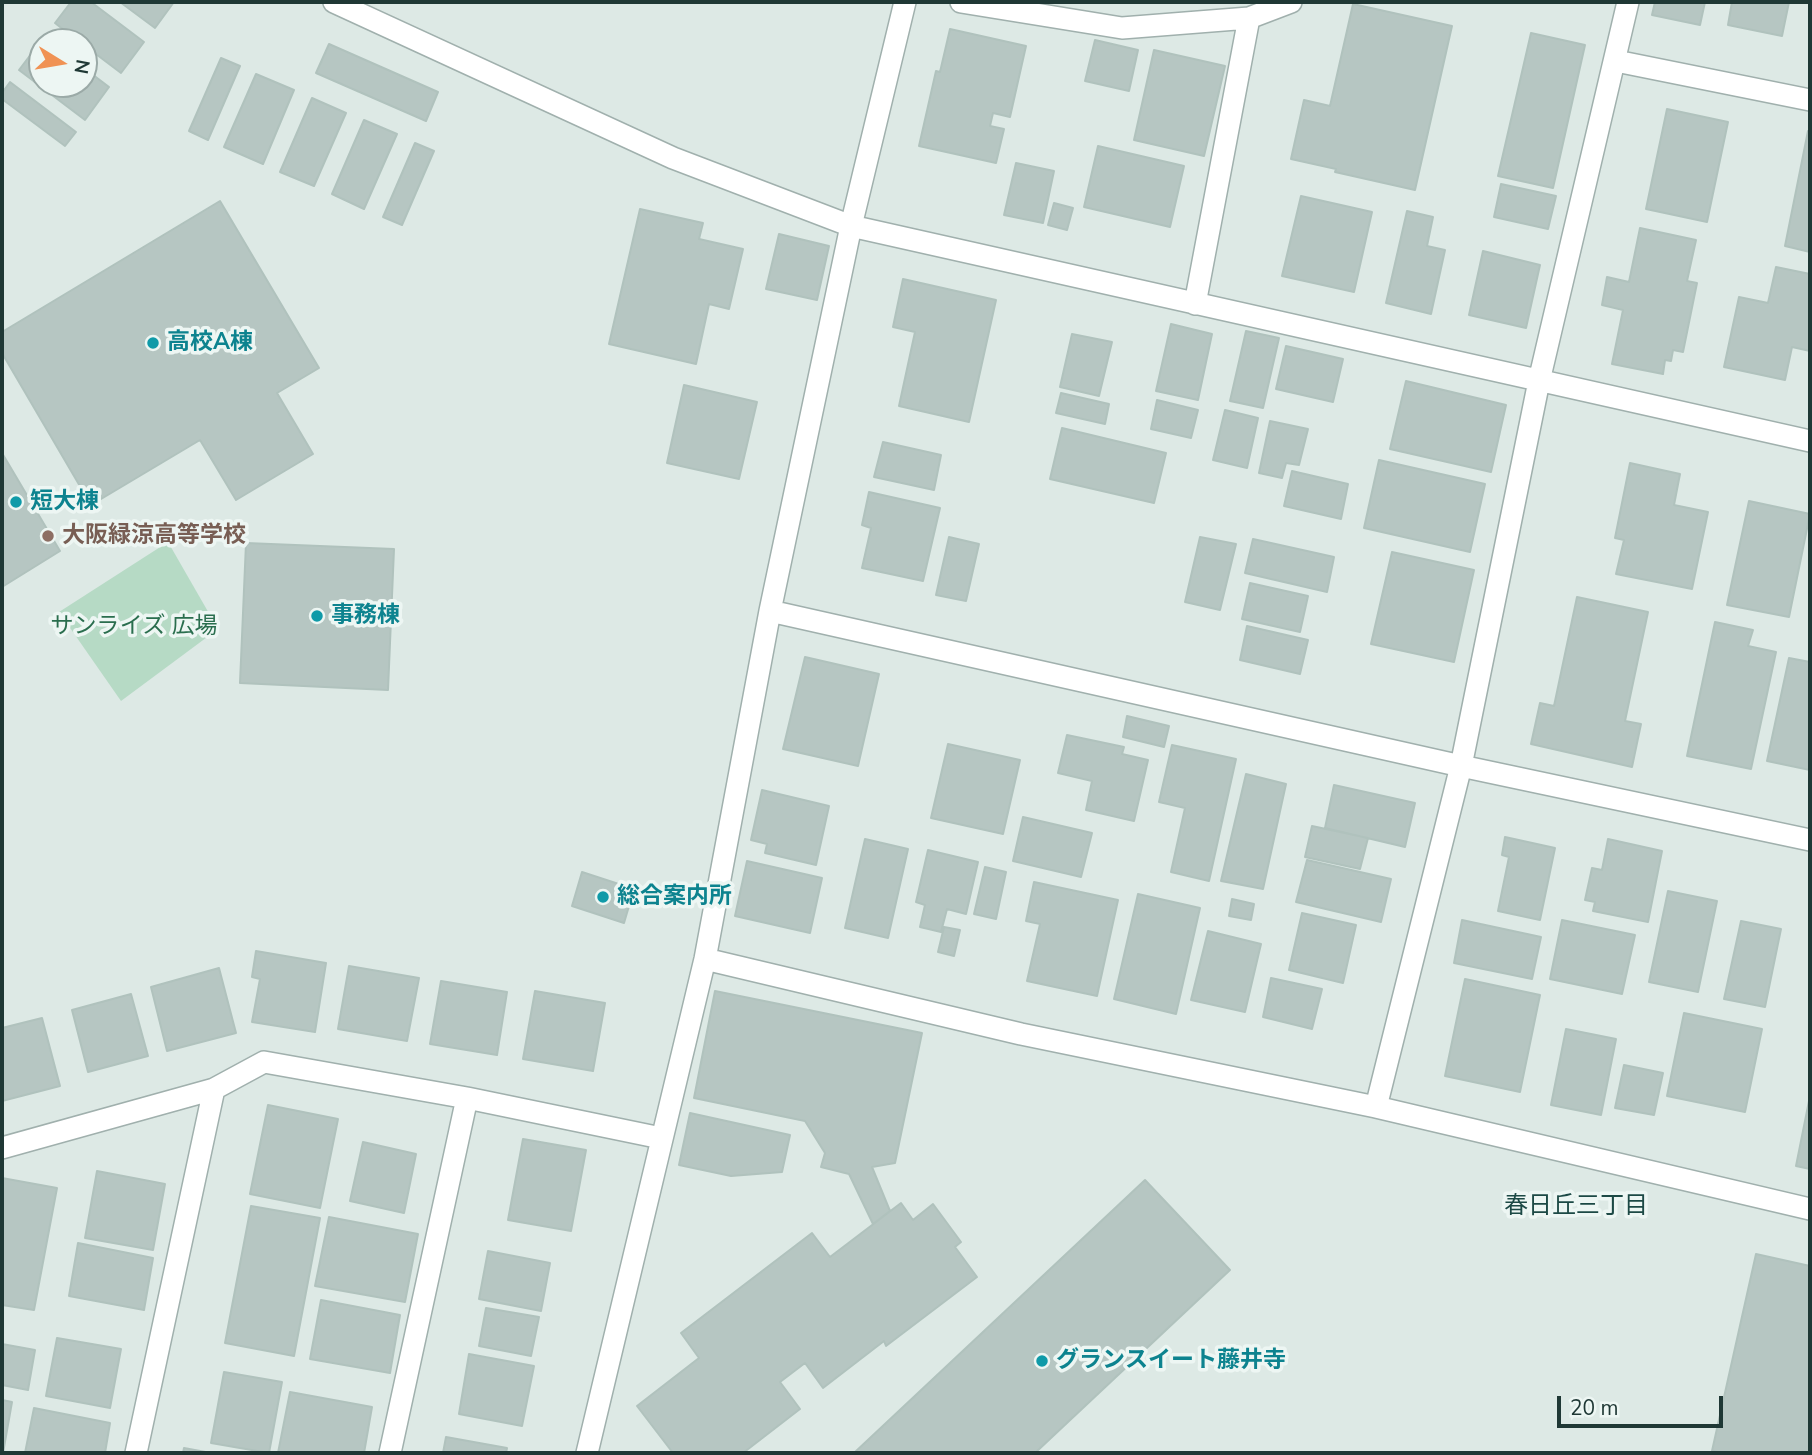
<!DOCTYPE html>
<meta charset="utf-8">
<style>
body{margin:0}
#map{position:relative;width:1812px;height:1455px;overflow:hidden;background:#dde9e5;font-family:"Nunito Sans",sans-serif}
canvas{display:block}
.frame{position:absolute;inset:0;border:4px solid #1f3835;pointer-events:none}
.north{position:absolute;left:28px;top:28px;width:70px;height:70px;box-sizing:border-box;background:#edf6f3;border:2px solid #9baaa7;border-radius:50%;rotate:101deg;font-size:19px;font-weight:700;line-height:28px;text-align:center;color:#1f3835}
.north::after{content:'';display:block;margin:auto;width:24px;height:32px;background:#f09254;clip-path:polygon(50% 0,100% 100%,50% 72%,0 100%)}
.scale{position:absolute;left:1557px;top:1396px;width:166px;height:32px;box-sizing:border-box;border:4px solid #1f3835;border-top:0;padding-left:9px;font-size:21px;line-height:24px;white-space:nowrap;color:#1f3835;-webkit-text-stroke:5px #edf6f3;paint-order:stroke}
</style>
<div id="map">
<canvas width="1812" height="1455"></canvas>
<div class="frame"></div>
<div class="north">N</div>
<div class="scale">20 m</div>
</div>
<script>
const g = document.querySelector('canvas').getContext('2d');
g.lineJoin = 'round';
function fill(path, color) {
  g.fillStyle = color;
  g.fill(path, 'evenodd');
}
function strokePath(path, color, width, dash) {
  g.strokeStyle = color;
  g.lineWidth = width;
  g.lineCap = dash ? 'butt' : 'round';
  g.setLineDash(dash || []);
  g.stroke(path);
}
function drawText(font, color, halo, rows, align = 'center') {
  g.font = font + ' "Nunito Sans","Noto Sans JP",sans-serif';
  g.lineWidth = 7;
  g.setLineDash([]);
  g.textBaseline = 'middle';
  g.strokeStyle = halo;
  g.fillStyle = color;
  for (const [text, x, y, turn = 0] of rows) {
    g.save();
    g.translate(x, y);
    g.rotate((+turn || 0) * Math.PI / 180);
    g.textAlign = isNaN(turn) ? turn : align;
    if (halo) g.strokeText(text, 0, 0);
    g.fillText(text, 0, 0);
    g.restore();
  }
}
fill(new Path2D(`
 M168 542 218 629 121 701 59 612Z`), '#b6dac5');
const building = new Path2D(`
 M71 2H91L144 42 121 73 84 45V42H79L55 23Z
 M120 2H174L155 28Z
 M1655 2H1705L1700 25 1652 15Z
 M1732 2H1789L1782 36 1728 25Z
 M1353 4 1452 26 1415 190 1335 172 1336 169 1291 159 1304 100 1330 106Z
 M950 29 1026 46 1010 117 993 113 990 126 1004 129 996 163 919 146 936 71 940 72Z
 M1531 33 1585 45 1553 188 1498 176Z
 M44 37 51 42H42V84H84V68L109 87 85 120 19 70Z
 M1095 40 1138 50 1129 91 1085 81Z
 M329 44 438 92 426 121 316 73Z
 M1154 50 1225 66 1204 156 1134 140Z
 M221 58 240 66 208 140 189 131Z
 M256 74 294 90 263 164 224 147Z
 M10 82 76 132 65 146 2 99V93Z
 M312 98 346 113 314 186 280 172Z
 M1667 109 1728 122 1707 222 1646 209Z
 M364 120 397 134 364 209 332 194Z
 M1808 131 1810 132V252L1785 246Z
 M415 143 434 151 402 225 383 217Z
 M1098 146 1184 166 1170 227 1084 207Z
 M1016 163 1054 171 1043 223 1004 215Z
 M1501 184 1556 196 1548 229 1494 217Z
 M1301 196 1372 212 1354 292 1282 276Z
 M220 201 319 368 277 393 313 454 236 500 200 440 91 505 2 353V332Z
 M1054 203 1073 208 1067 230 1048 225Z
 M640 209 703 223 699 239 743 249 729 309 709 304 696 364 609 344Z
 M1407 211 1433 217 1427 246 1445 250 1431 314 1386 303Z
 M1640 228 1696 240 1687 281 1697 283 1683 352 1673 350 1671 361 1665 360 1663 374 1612 364 1623 310 1602 305 1607 277 1629 282Z
 M779 234 829 246 817 300 766 289Z
 M1483 251 1540 265 1526 328 1469 315Z
 M1776 267 1810 274V351L1792 347 1785 380 1724 367 1739 297 1768 303Z
 M903 279 996 300 969 422 899 406 915 332 893 327Z
 M1171 324 1212 334 1198 400 1156 391Z
 M1246 331 1279 338 1263 408 1230 401Z
 M1072 334 1112 342 1099 396 1060 387Z
 M1286 346 1343 359 1333 402 1276 389Z
 M1406 381 1506 405 1491 472 1390 449Z
 M684 385 757 402 739 479 667 463Z
 M1061 393 1109 404 1105 424 1056 413Z
 M1157 400 1198 410 1191 438 1151 429Z
 M1225 410 1258 418 1247 468 1213 460Z
 M1270 421 1308 429 1299 465 1286 463 1282 478 1259 473Z
 M1062 428 1166 453 1154 503 1050 479Z
 M883 442 941 455 934 490 874 477Z
 M2 453 60 551 2 587Z
 M1379 460 1485 484 1470 552 1364 528Z
 M1630 463 1680 474 1674 505 1708 512 1692 589 1616 574 1624 540 1615 538Z
 M1292 471 1348 484 1341 519 1284 506Z
 M869 492 940 508 923 581 862 568 871 528 862 525Z
 M1749 501 1810 514 1789 617 1727 605Z
 M949 537 979 544 966 601 936 595Z
 M1200 537 1236 544 1220 610 1185 602Z
 M1253 539 1334 557 1327 592 1245 573Z
 M246 543 394 549 388 690 240 683Z
 M1392 552 1474 570 1454 662 1371 644Z
 M1250 583 1308 596 1300 632 1242 619Z
 M1577 597 1648 612 1625 721 1641 724 1632 767 1531 744 1540 703 1554 706Z
 M1715 622 1753 630 1748 646 1776 652 1751 769 1687 756Z
 M1247 626 1308 640 1300 674 1240 660Z
 M805 657 879 674 858 766 783 749Z
 M1789 658 1810 662V770L1767 761Z
 M1127 716 1169 726 1164 747 1123 737Z
 M1067 735 1124 747 1122 754 1148 760 1134 821 1086 810 1092 781 1058 773Z
 M948 744 1020 760 1003 834 931 818Z
 M1172 745 1236 759 1209 881 1171 872 1185 808 1159 802Z
 M1246 774 1286 784 1263 889 1221 881Z
 M1334 785 1415 803 1405 847 1325 828Z
 M762 790 829 806 816 865 765 853 767 844 751 840Z
 M1023 817 1092 833 1081 877 1013 861Z
 M1312 826 1368 838 1360 869 1305 857Z
 M1505 837 1555 848 1540 920 1498 911 1509 857 1502 855Z
 M865 839 908 849 888 938 845 928Z
 M1608 839 1662 851 1648 922 1593 911 1595 902 1585 900 1592 868 1602 870Z
 M928 850 978 862 966 914 947 909 941 932 920 927 925 905 916 902Z
 M1307 860 1391 879 1381 922 1296 902Z
 M747 861 822 878 810 933 735 916Z
 M985 867 1006 872 996 919 974 914Z
 M582 872 634 889 624 923 572 906Z
 M1034 882 1118 900 1097 996 1027 981 1040 924 1026 921Z
 M1668 891 1717 901 1698 992 1649 982Z
 M1138 894 1200 908 1176 1014 1114 999Z
 M1232 899 1254 904 1251 920 1229 916Z
 M1302 913 1356 925 1343 983 1289 970Z
 M1462 920 1541 937 1532 979 1454 963Z
 M1562 920 1635 935 1622 994 1550 979Z
 M1741 921 1781 929 1765 1007 1724 999Z
 M944 927 960 930 954 956 938 952Z
 M1208 931 1261 944 1245 1012 1191 1000Z
 M256 951 326 963 315 1032 252 1022 260 979 252 977Z
 M349 966 419 978 407 1041 338 1029Z
 M219 968 236 1033 167 1051 151 987Z
 M1271 978 1322 989 1312 1029 1263 1017Z
 M1465 979 1540 995 1520 1092 1445 1076Z
 M441 981 507 992 497 1055 430 1044Z
 M535 991 605 1003 593 1071 523 1059Z
 M715 991 922 1033 895 1163 872 1167 890 1211 873 1224 849 1174 821 1167 825 1153 805 1121 694 1098Z
 M131 994 148 1056 88 1072 72 1010Z
 M1684 1013 1762 1029 1745 1112 1667 1096Z
 M42 1018 60 1086 2 1101V1028Z
 M1566 1029 1616 1039 1601 1115 1551 1105Z
 M1624 1065 1663 1073 1654 1115 1615 1108Z
 M1810 1096V1169L1796 1166Z
 M268 1105 338 1119 320 1208 250 1194Z
 M690 1113 790 1135 782 1172 731 1176 679 1165Z
 M523 1139 586 1150 571 1231 508 1220Z
 M363 1142 416 1154 404 1213 350 1201Z
 M97 1171 165 1184 153 1250 85 1238Z
 M2 1178 57 1188 34 1310 2 1305Z
 M1145 1180 1230 1270 1035 1453H854Z
 M901 1203 913 1220 933 1204 961 1242 955 1247 977 1277 886 1346 884 1341 823 1388 805 1363 780 1382 800 1409 743 1453H673L637 1406 699 1358 681 1333 812 1233 830 1257Z
 M251 1206 320 1218 294 1356 225 1343Z
 M329 1217 418 1234 405 1302 315 1286Z
 M78 1243 153 1258 144 1310 69 1296Z
 M488 1251 550 1263 541 1311 479 1299Z
 M1756 1254 1810 1266V1453H1723L1712 1451Z
 M321 1300 400 1315 390 1373 310 1359Z
 M486 1308 539 1317 531 1356 479 1346Z
 M57 1338 121 1349 110 1408 46 1396Z
 M2 1344 35 1350 28 1390 2 1385Z
 M469 1354 534 1366 522 1426 459 1414Z
 M224 1372 282 1382 269 1453 211 1443Z
 M290 1392 372 1407 364 1453H278Z
 M2 1400 12 1402 3 1453H2Z
 M34 1408 110 1423 105 1453H25Z
 M446 1437 507 1448 506 1453H443Z
 M184 1448 211 1453H183Z`);
fill(building, '#b6c6c2');
strokePath(building, '#b0c2bd', 2);
const minor = new Path2D(`
 M334 2 673 158 851 226 1810 441
 M961 2 1122 28 1249 18 1291 2
 M1616 61 1810 100
 M1195 304 1249 18
 M770 611 1461 766 1810 840
 M705 959 1021 1034 1376 1107 1810 1209
 M1376 1107 1461 766 1539 381 1628 2
 M2 1148 214 1089 264 1062 467 1098 661 1138
 M136 1453 214 1089
 M390 1453 467 1098
 M587 1453 705 959 770 611 851 226 905 2`);
strokePath(minor, '#a0b0ad', 24);
strokePath(minor, '#fff', 21);
for (const [x, y, r, color] of [
 [153,343,7,"#0f9aa8"],
 [16,502,7,"#0f9aa8"],
 [48,536,7,"#8d6e63"],
 [317,616,7,"#0f9aa8"],
 [603,897,7,"#0f9aa8"],
 [1042,1361,7,"#0f9aa8"]
]) {
  const dot = new Path2D();
  dot.arc(x, y, r, 0, 2 * Math.PI);
  g.fillStyle = color;
  g.fill(dot);
  strokePath(dot, '#edf6f3', 2.5);
}
drawText('bold 23px', '#0d838f', '#edf6f3', [
 ["高校A棟",167,343],
 ["短大棟",30,502],
 ["事務棟",331,616],
 ["総合案内所",617,897],
 ["グランスイート藤井寺",1056,1361]
], 'left');
drawText('bold 23px', '#785e54', '#edf6f3', [
 ["大阪緑涼高等学校",62,536]
], 'left');
drawText('23px', '#2a6e4e', '#edf6f3', [
 ["サンライズ 広場",134,627]
]);
drawText('24px', '#1c4945', '#edf6f3', [
 ["春日丘三丁目",1576,1207]
]);
</script>
